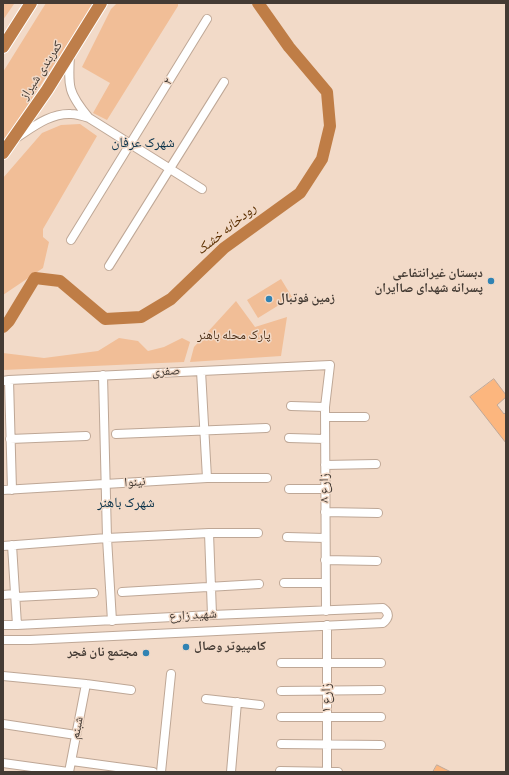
<!DOCTYPE html>
<meta charset="utf-8">
<style>
body{margin:0}
#map{position:relative;width:509px;height:775px;overflow:hidden;background:#f2dac8;font-family:"Source Sans 3",sans-serif}
canvas{display:block}
.frame{position:absolute;inset:0;border:4px solid #443b34;pointer-events:none}
</style>
<div id="map">
<canvas width="509" height="775"></canvas>
<div class="frame"></div>
</div>
<script>
const g = document.querySelector('canvas').getContext('2d');
g.lineJoin = 'round';
function fill(path, color) {
  g.fillStyle = color;
  g.fill(path, 'evenodd');
}
function strokePath(path, color, width, dash) {
  g.strokeStyle = color;
  g.lineWidth = width;
  g.lineCap = dash ? 'butt' : 'round';
  g.setLineDash(dash || []);
  g.stroke(path);
}
function drawText(font, color, halo, rows, align = 'center') {
  g.font = font + ' "Source Sans 3","Noto Naskh Arabic",sans-serif';
  g.lineWidth = 3;
  g.setLineDash([]);
  g.textBaseline = 'middle';
  g.strokeStyle = halo;
  g.fillStyle = color;
  for (const [text, x, y, turn = 0] of rows) {
    g.save();
    g.translate(x, y);
    g.rotate((+turn || 0) * Math.PI / 180);
    g.textAlign = isNaN(turn) ? turn : align;
    if (halo) g.strokeText(text, 0, 0);
    g.fillText(text, 0, 0);
    g.restore();
  }
}
fill(new Path2D(`
 M3 3 14 4 3 20Z
 M46 3H94L3 143V72Z
 M117 3H178V6L107 120 93 113 110 83 82 67 111 9Z
 M80 124 97 136 43 229V237L49 242 43 268 3 295V178L42 133 61 125Z
 M281 279 292 297 258 318 247 300Z
 M236 301 255 327 287 317 281 356 190 362 194 347Z
 M119 338 138 341 148 351 164 347 182 338 190 342 184 362 3 370V353L44 358 98 351Z`), '#f1be97');
strokePath(new Path2D(`
 M3 327 9 321 35 278 60 281 105 319 141 317 171 299 224 248 300 193 322 159 330 126 327 92 289 47 258 3`), '#bf7d46', 12);
const building = new Path2D(`
 M494 379 506 395V397L497 405 504 414 506 412V443L470 397Z
 M437 765 451 772H433Z`);
fill(building, '#fcb67e');
strokePath(building, '#bfa898', 1);
const minor = new Path2D(`
 M70 55C68 87 68 93 89 118L202 189
 M16 138C33 127 50 113 71 114 77 114 83 116 89 118
 M71 240 207 19
 M109 266 224 82
 M201 371 207 478
 M103 375 107 538 112 621
 M9 380 12 490
 M3 381 9 380 330 365 325 407 326 611
 M291 406 325 407
 M325 417H365
 M116 434 266 428
 M289 438 325 439
 M10 439 86 436
 M325 465 376 464
 M289 489H325
 M3 490 207 478H267
 M325 512 378 513
 M209 533 212 615
 M287 537 325 538
 M12 545 17 625
 M3 546 107 538 209 533H258
 M325 560 377 561
 M284 583H325
 M122 592 259 584
 M3 595 15 594
 M16 597 94 593
 M3 625H17L212 615 383 608C390 613 389 618 383 623L30 640H3
 M327 625V772
 M281 663H381
 M3 676 86 684 131 690
 M281 691 381 690
 M206 699 260 705
 M281 717H381
 M3 724 76 735
 M281 744 381 745
 M72 761 153 772
 M3 763 68 772
 M280 771 338 772
 M69 772 86 684
 M161 772 171 674
 M231 772 237 702`);
const highway = new Path2D(`
 M3 47 31 3
 M3 153 47 90 101 3`);
strokePath(minor, '#bea796', 10);
strokePath(highway, '#fff', 14);
strokePath(minor, '#fff', 8);
strokePath(highway, '#be7e4a', 12);
for (const [x, y, r, color] of [
 [491,281,4,"#3183b3"],
 [269,299,4,"#3183b3"],
 [186,647,4,"#3183b3"],
 [146,653,4,"#3183b3"]
]) {
  const dot = new Path2D();
  dot.arc(x, y, r, 0, 2 * Math.PI);
  g.fillStyle = color;
  g.fill(dot);
  strokePath(dot, '#f2dac8', 1.5);
}
drawText('13px', '#443b34', '#f2dac8', [
 ["کمربندی شیراز",42,71,-57],
 ["۲",169,82,-58],
 ["صفری",166,372,-3],
 ["نینوا",135,483,-4],
 ["۸ زارع",325,488,-90],
 ["شهید زارع",193,616,-3],
 ["۱ زارع",327,698,-90],
 ["شبنم",78,728,-79]
]);
drawText('bold 13px', '#443b34', '#f2dac8', [
 ["دبستان غیرانتفاعی",483,274],
 ["پسرانه شهدای صاایران",483,289],
 ["زمین فوتبال",277,299,"left"],
 ["کامپیوتر وصال",194,647,"left"],
 ["مجتمع نان فجر",138,653]
], 'right');
drawText('13px', '#4b2f17', '#f2dac8', [
 ["پارک محله باهنر",234,336]
]);
drawText('14px', '#093149', '#f2dac8', [
 ["شهرک عرفان",143,144],
 ["شهرک باهنر",126,504]
]);
drawText('italic 14px', '#5b2f01', '#f2dac8', [
 ["رودخانه خشک",227,230,-39]
]);
</script>
